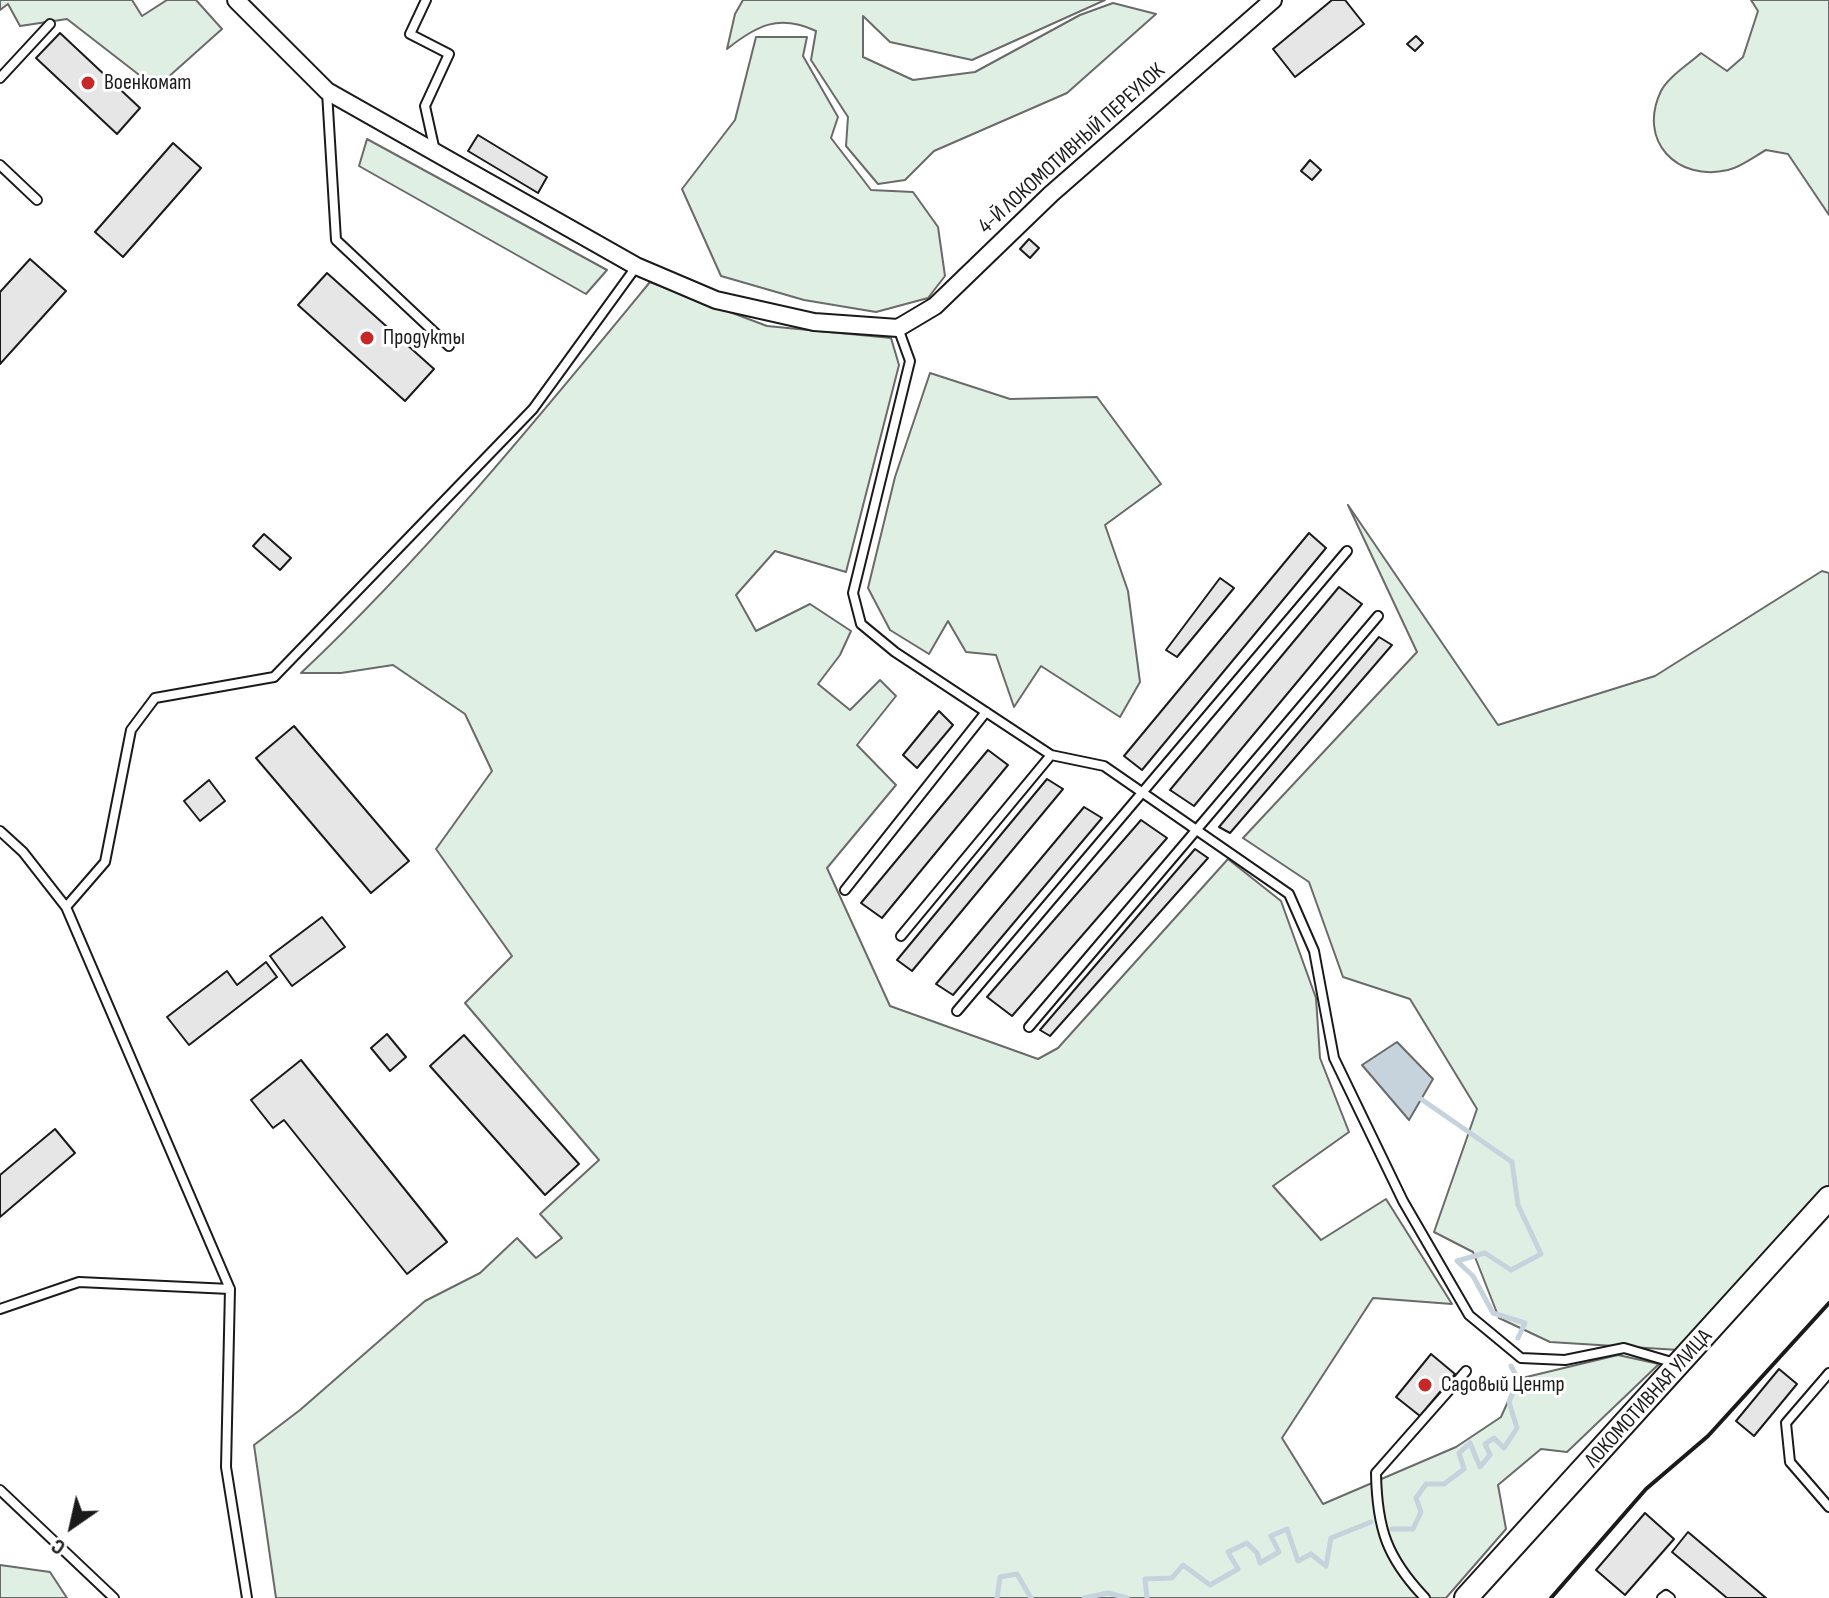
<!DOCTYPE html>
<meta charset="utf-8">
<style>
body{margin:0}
#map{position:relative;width:1829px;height:1598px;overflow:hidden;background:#fff;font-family:"Sofia Sans Condensed",sans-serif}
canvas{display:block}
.north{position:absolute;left:32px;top:1486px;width:80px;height:80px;-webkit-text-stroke:6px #fff;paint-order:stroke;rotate:214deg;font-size:22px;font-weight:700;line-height:32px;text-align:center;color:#1a1a1a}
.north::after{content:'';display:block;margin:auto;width:28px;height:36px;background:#1a1a1a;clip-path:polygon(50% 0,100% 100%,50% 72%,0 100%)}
</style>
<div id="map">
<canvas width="1829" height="1598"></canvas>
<div class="north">С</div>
</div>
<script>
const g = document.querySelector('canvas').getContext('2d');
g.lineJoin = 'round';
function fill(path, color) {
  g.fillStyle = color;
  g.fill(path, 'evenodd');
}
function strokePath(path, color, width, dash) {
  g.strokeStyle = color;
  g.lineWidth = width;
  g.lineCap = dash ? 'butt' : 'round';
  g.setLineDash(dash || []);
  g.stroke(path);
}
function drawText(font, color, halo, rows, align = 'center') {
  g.font = font + ' "Sofia Sans Condensed",sans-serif';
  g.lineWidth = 6;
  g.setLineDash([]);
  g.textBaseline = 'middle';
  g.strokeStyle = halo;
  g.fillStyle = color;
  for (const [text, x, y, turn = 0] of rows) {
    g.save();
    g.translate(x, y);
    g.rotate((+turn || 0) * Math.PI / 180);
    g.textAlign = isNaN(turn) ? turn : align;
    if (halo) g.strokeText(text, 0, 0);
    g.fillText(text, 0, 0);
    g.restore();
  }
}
const green = new Path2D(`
 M0 0H132L142 16 167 0H196L222 29 156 88 67 19 20 26 8 4 0 10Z
 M743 0H1105L972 60 890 42 863 16V57L913 80 975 72 1080 15 1113 3 1156 14 1067 93 934 151 905 180 878 184 846 146 848 117 811 60 816 31C779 14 757 25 727 49L735 14Z
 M1751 0H1829V215L1788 154 1766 150C1755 156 1741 167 1728 170 1677 182 1637 141 1661 91 1668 77 1689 64 1701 53L1727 71 1743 57 1758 11Z
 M756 37H807L803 56 838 117 831 138 871 190 913 192 938 227 945 276 928 298 876 312 804 300 721 276 682 189 735 120Z
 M367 139 607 270 586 294 359 166Z
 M650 282 767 326 891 338 899 365 846 572 775 551 736 595 756 631 810 604 851 631 840 655 818 684 850 710 880 680 896 696 857 745 896 785 827 868 890 1006 1038 1059 1058 1048 1228 859 1281 901 1316 998 1320 1058 1349 1132 1273 1186 1321 1240 1386 1199 1452 1304 1373 1298 1282 1438 1323 1504 1456 1447 1501 1417 1518 1379 1618 1355 1659 1364 1567 1452 1541 1449 1498 1485 1506 1529 1446 1598H276L254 1445 300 1410 425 1301 480 1273 517 1238 536 1258 562 1238 540 1214 599 1160 465 1003 512 956 436 849 492 771 465 714 393 665 341 673H301C428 553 539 417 650 282Z
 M930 373 1010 399 1097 397 1161 484 1105 525 1128 591 1140 682 1120 717 1041 666 1014 707 996 655 966 652 948 621 929 654 890 630 868 588 895 477Z
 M1348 505 1498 725 1655 676 1822 571 1829 573V1194L1679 1350 1550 1342 1499 1318 1473 1252 1434 1232 1477 1109 1410 999 1343 977 1309 882 1243 838 1417 652Z
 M0 1565 50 1572 67 1598H0Z`);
fill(green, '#e0efe3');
strokePath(green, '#6a6a6a', 2);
const water = new Path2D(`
 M1397 1042 1433 1079 1409 1120 1362 1065Z`);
fill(water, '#c6d2dc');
strokePath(water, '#6a6a6a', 2);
strokePath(new Path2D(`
 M1421 1099 1512 1162 1518 1205 1541 1254 1511 1270 1485 1253 1457 1261 1473 1276 1493 1313 1525 1323 1518 1338
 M1392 1529H1413L1421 1512 1416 1498 1426 1484H1444L1464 1469 1459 1453 1470 1443 1480 1467 1490 1455 1485 1444 1494 1438 1504 1448 1517 1428 1509 1402 1518 1379 1511 1366
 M997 1598 1000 1577 1017 1574 1031 1598
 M1084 1598 1108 1593 1127 1598
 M1147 1598 1145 1579 1172 1578 1183 1565 1210 1585 1238 1569 1228 1552 1247 1543 1257 1553 1260 1563 1279 1552 1271 1536 1287 1529 1298 1561 1311 1554 1326 1566 1331 1538 1371 1522`), '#c6d2dc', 5);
const building = new Path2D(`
 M1332 0H1345L1364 24 1295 77 1273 49Z
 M60 33 140 108 117 134 36 58Z
 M1416 36 1423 43 1415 51 1407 44Z
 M478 135 547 177 538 193 468 151Z
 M173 143 201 168 123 257 95 232Z
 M1310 160 1321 170 1312 180 1301 171Z
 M1029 239 1039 248 1030 258 1020 249Z
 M30 259 66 291 0 364V292Z
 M327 273 434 369 405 401 298 305Z
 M1309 533 1326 548 1142 770 1124 756Z
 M264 534 291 558 280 570 253 546Z
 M1220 578 1234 588 1177 657 1166 650Z
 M1339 587 1362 604 1194 806 1170 790Z
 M1379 637 1392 645 1230 833 1219 827Z
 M939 711 953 725 917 768 903 755Z
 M294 726 409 861 371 893 256 758Z
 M988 750 1008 765 882 918 861 903Z
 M1047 779 1063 789 912 971 897 960Z
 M209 780 225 801 200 821 184 801Z
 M1084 807 1102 818 953 995 936 984Z
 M1141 820 1167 838 1012 1016 987 997Z
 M1195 849 1208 858 1050 1036 1040 1030Z
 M322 917 345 947 292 986 270 956Z
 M266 962 277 977 189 1045 167 1017 227 971 237 985Z
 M387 1034 406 1057 390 1071 371 1048Z
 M464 1035 579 1164 545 1195 430 1066Z
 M301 1060 447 1242 407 1274 284 1120 273 1128 251 1100Z
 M55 1129 75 1153 0 1217V1175Z
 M1431 1354 1455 1374 1420 1416 1396 1397Z
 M1779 1369 1797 1384 1754 1436 1736 1421Z
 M1645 1513 1674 1539 1625 1595 1596 1570Z
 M1688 1532 1766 1598H1727L1672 1552Z`);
fill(building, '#e6e6e6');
strokePath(building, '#1a1a1a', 2);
const lane = new Path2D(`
 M426 0 410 34 449 54 425 106 435 151
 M0 78 50 24
 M327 92 336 240 449 346
 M0 165 37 200
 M898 328 910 361 853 593 861 624 895 652 1051 755 1104 766 1289 894 1314 951 1334 1058 1403 1201 1469 1315 1521 1358 1565 1360 1624 1348 1675 1363
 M0 831 23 852 66 907 230 1289 226 1467 247 1598
 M845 890 986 712
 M66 907 105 862 131 730 155 698 274 677 533 409 636 267
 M901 936 1051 755
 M957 1011 1347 551
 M1029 1027 1378 616
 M0 1309 79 1282 230 1289
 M1829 1373 1786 1423 1790 1462 1829 1507
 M0 1490 114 1598
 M1425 1598C1387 1558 1377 1529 1376 1473L1466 1371
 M1662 1598 1666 1595 1670 1598`);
const street = new Path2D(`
 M236 0 327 91 636 266 716 300 814 322 898 328 935 306 1051 194 1273 0`);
const secondary = new Path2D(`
 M1466 1598 1829 1198`);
strokePath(lane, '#1a1a1a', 12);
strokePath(street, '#1a1a1a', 20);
strokePath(secondary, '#1a1a1a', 26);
strokePath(lane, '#fff', 8);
strokePath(street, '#fff', 16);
strokePath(secondary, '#fff', 22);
strokePath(new Path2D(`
 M1551 1598 1646 1489 1708 1436 1829 1303`), '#1a1a1a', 4);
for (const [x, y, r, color] of [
 [88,83,8,"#c62828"],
 [367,338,8,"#c62828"],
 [1425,1385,8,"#c62828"]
]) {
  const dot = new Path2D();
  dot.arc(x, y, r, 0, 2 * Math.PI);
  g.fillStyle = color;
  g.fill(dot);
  strokePath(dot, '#fff', 3);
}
drawText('22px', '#1a1a1a', '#fff', [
 ["Военкомат",104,83],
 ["Продукты",383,338],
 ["Садовый Центр",1441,1385]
], 'left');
drawText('22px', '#1a1a1a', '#fff', [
 ["4-Й ЛОКОМОТИВНЫЙ ПЕРЕУЛОК",1072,149,-42],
 ["ЛОКОМОТИВНАЯ УЛИЦА",1649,1399,-48]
]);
</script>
